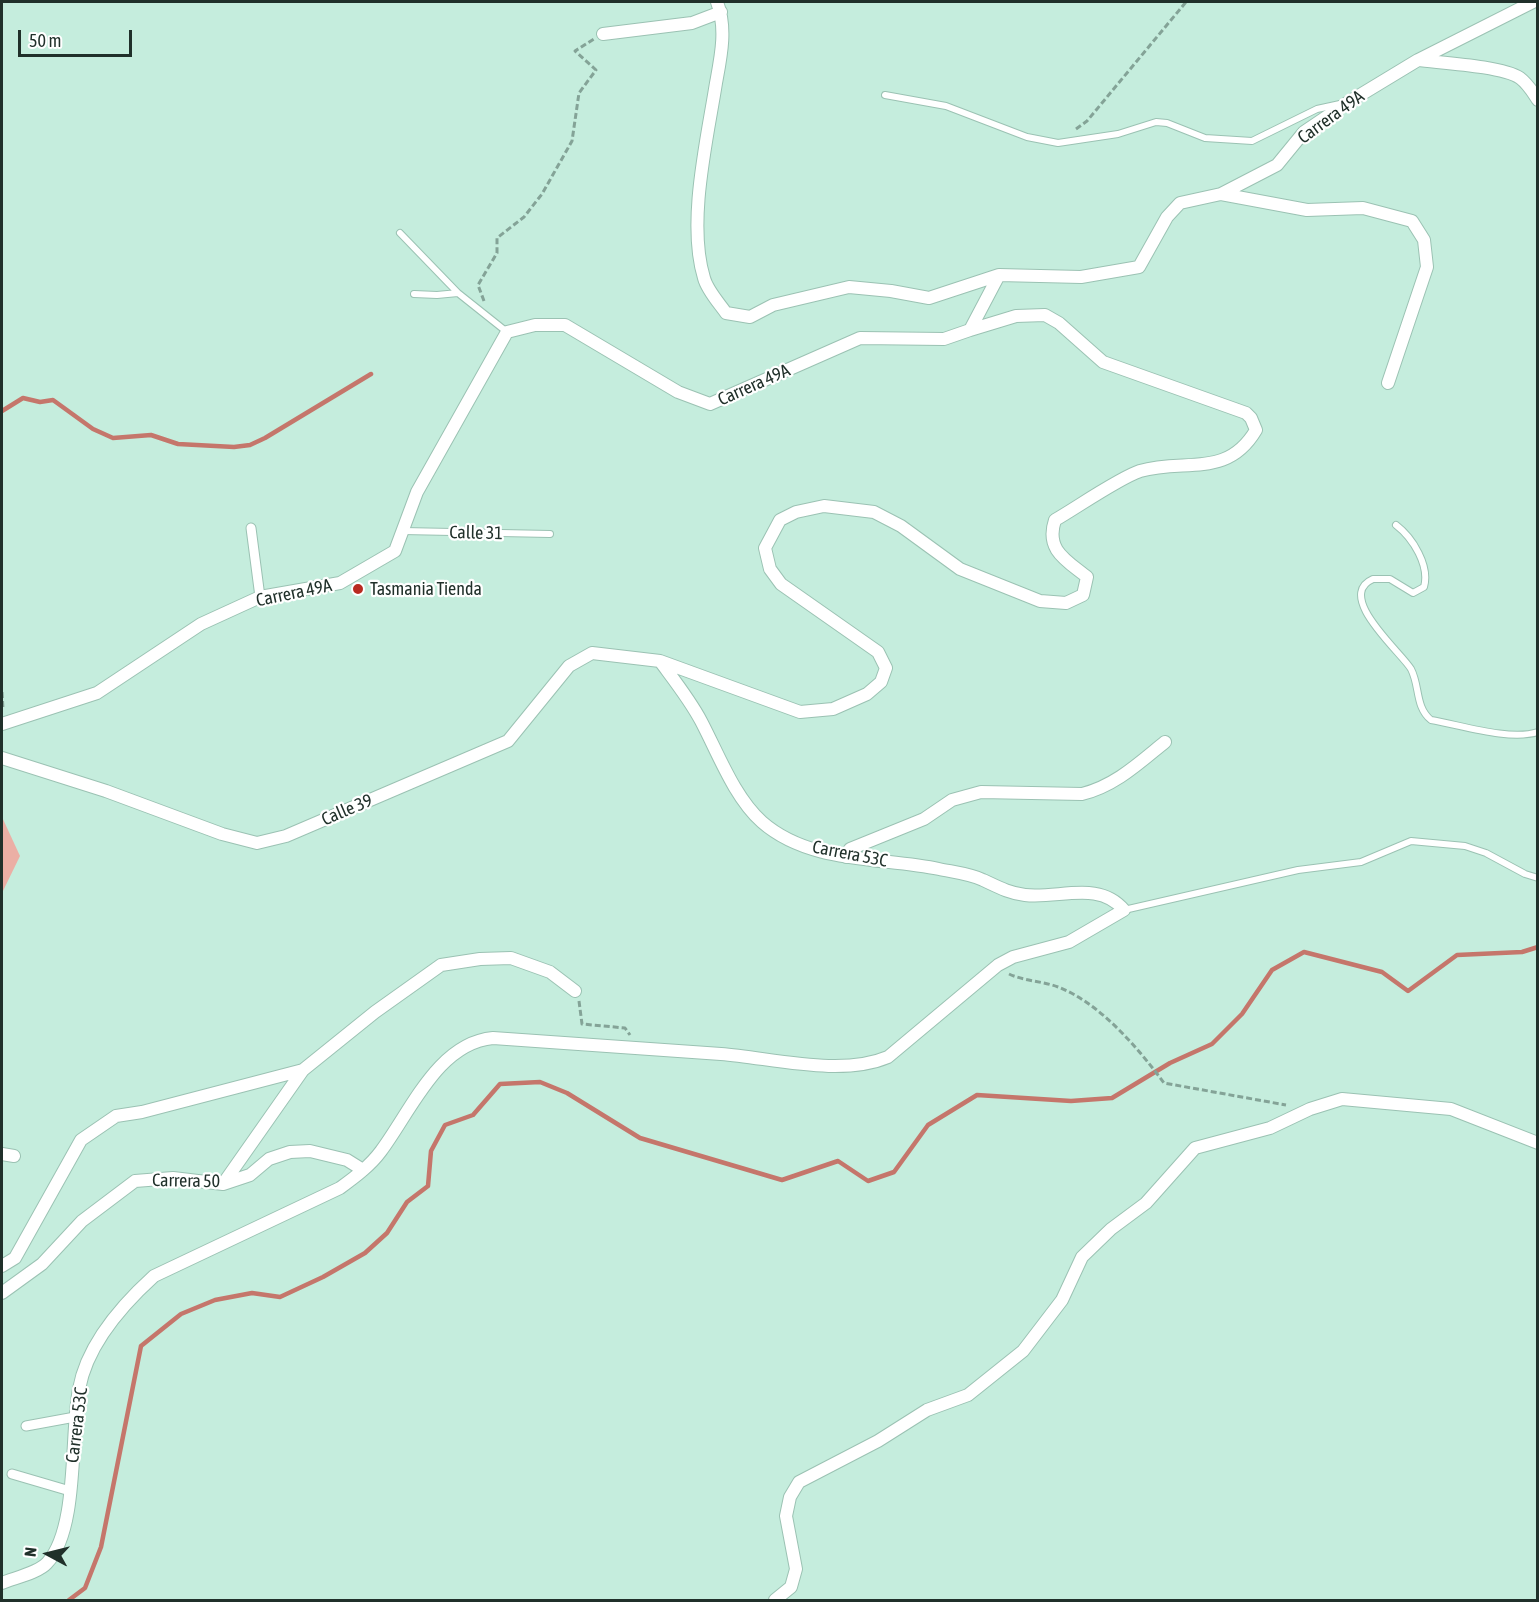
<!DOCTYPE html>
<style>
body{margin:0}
#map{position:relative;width:1539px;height:1602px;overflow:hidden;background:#c5eddd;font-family:"Asap Condensed",sans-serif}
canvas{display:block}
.frame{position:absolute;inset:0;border:3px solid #20302a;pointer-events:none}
.north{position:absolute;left:18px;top:1524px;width:60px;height:60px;-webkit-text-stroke:4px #fff;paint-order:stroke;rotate:277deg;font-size:16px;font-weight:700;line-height:24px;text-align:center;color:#20302a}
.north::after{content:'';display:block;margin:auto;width:21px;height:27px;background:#20302a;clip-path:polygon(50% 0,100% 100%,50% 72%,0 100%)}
.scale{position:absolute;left:18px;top:30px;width:114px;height:27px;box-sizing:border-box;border:3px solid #20302a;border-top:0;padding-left:8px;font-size:18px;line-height:21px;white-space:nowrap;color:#20302a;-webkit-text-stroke:4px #fff;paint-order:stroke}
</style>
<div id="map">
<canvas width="1539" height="1602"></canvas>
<div class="frame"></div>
<div class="north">N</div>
<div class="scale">50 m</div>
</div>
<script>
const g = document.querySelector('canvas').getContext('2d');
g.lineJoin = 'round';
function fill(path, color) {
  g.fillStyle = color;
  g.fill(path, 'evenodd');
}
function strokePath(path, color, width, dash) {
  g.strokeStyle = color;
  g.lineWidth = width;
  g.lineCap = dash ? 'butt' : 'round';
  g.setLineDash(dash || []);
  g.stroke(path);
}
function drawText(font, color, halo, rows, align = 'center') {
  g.font = font + ' "Asap Condensed",sans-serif';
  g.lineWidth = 4.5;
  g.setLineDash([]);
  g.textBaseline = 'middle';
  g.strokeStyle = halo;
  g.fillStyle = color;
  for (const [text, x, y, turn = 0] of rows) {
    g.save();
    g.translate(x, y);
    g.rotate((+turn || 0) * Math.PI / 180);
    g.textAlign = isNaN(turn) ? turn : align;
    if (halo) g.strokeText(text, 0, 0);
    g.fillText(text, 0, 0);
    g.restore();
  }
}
fill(new Path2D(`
 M2 817 20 856 2 893Z`), '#ebafa5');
strokePath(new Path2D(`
 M2 411 23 398 40 402 53 400 93 429 113 438 151 435 178 444 234 447 250 445 265 438 371 374
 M69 1600 85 1588 101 1547 141 1346 181 1314 215 1300 252 1293 280 1297 323 1277 365 1253 387 1233 407 1202 428 1186 431 1151 445 1125 473 1115 500 1084 540 1082 567 1093 640 1138 782 1180 838 1161 868 1181 894 1172 928 1125 977 1095 1071 1101 1112 1098 1170 1063 1212 1044 1242 1014 1272 970 1304 952 1382 972 1408 991 1457 955 1522 952 1538 947`), '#c5766b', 4.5);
const service = new Path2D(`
 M885 95 946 106 1027 137 1058 143 1118 134 1156 122 1167 123 1205 138 1252 141 1317 109 1340 104
 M400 233 458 293
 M414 294 437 295 458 293 507 332
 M1396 525C1413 538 1430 566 1424 587L1413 593 1390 579H1373C1334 596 1402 653 1411 669 1420 686 1415 707 1431 720 1461 725 1509 741 1538 732
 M403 531 550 534
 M1124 910 1298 870 1361 862 1411 841 1465 846 1486 853 1525 874 1538 878`);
const pedestrian = new Path2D(`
 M251 528 260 597
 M26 1426 75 1417
 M12 1474 70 1491`);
const minor = new Path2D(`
 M717 2C727 28 721 56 716 83 707 140 687 223 704 278 707 290 719 303 726 313L750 317 773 305 849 287 891 291 929 298 999 275
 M603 34 692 23 721 12
 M1418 60C1442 63 1502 66 1520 78 1528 84 1532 91 1538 100
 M1221 194 1307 210 1363 208 1412 221 1424 240 1427 267 1388 383
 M2 724 97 693 201 624 260 597 340 583 395 551 417 492 507 332 535 325H565L678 392 710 404 860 338 944 339 970 330 999 275 1081 277 1139 267 1167 217 1180 203 1221 194 1277 165 1304 132 1347 103 1418 60 1533 2
 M2 758 106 791 222 834 257 843 286 836 508 741 569 666 592 653 660 661 800 712 833 709 867 694 881 682 886 668 878 652 781 584 770 569 765 548 780 520 796 512 824 506 874 512 901 526 960 569 1040 601 1066 603 1083 595 1087 577C1066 560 1045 550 1055 520 1076 508 1119 478 1140 471 1185 458 1227 479 1256 430L1251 418 1246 413 1103 362 1059 323 1045 315 1016 316 970 330
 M846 857 850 849 924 819 952 800 981 792 1082 794C1115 786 1139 763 1165 742
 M2 1154 14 1156
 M223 1184 303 1070
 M2 1266 15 1258 81 1140 116 1116 142 1112 303 1070 375 1012 441 965 480 959 511 958 550 972 575 991
 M2 1293 42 1264 82 1221 135 1181 173 1178 223 1184 250 1175 269 1159 290 1152 310 1151 347 1160 363 1170
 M2 1583C14 1578 38 1573 47 1563 79 1529 70 1434 79 1389 87 1345 122 1305 154 1276L340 1188C355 1177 370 1166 381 1151 411 1111 438 1043 493 1038 569 1044 645 1048 721 1054 772 1058 841 1077 888 1057L998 965 1013 957 1069 942 1124 910C1099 880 1059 899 1025 895 1009 893 998 887 983 880 971 874 953 872 939 869 881 857 810 864 762 822 734 797 718 753 701 721 690 700 674 680 660 661
 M775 1600 791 1587 796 1569 786 1516 790 1497 799 1482 878 1441 927 1410 968 1395 1023 1351 1062 1300 1082 1257 1111 1229 1146 1203 1195 1148 1270 1128 1310 1109 1342 1099 1451 1109 1538 1143`);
strokePath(service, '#9bc2b3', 8);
strokePath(pedestrian, '#9bc2b3', 11);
strokePath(minor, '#9bc2b3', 14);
strokePath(new Path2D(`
 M1076 129 1087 121 1186 2
 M484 301 478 285 497 253V238L524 217 542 194 572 141 579 93 596 70 575 51 594 39
 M2 692 3 709
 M1009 974C1024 981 1042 981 1058 987 1100 1003 1138 1048 1164 1083L1286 1105
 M579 1001 582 1024 625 1028 630 1035`), '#84a397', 3, [6, 3]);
strokePath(service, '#fff', 6);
strokePath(pedestrian, '#fff', 9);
strokePath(minor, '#fff', 12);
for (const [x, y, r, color] of [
 [358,589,6,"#b92b21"]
]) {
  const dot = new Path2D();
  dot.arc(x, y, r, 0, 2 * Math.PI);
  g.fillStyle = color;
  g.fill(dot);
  strokePath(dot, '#fff', 2);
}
drawText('18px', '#20302a', '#fff', [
 ["Carrera 49A",1331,117,-36],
 ["Carrera 49A",754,385,-24],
 ["Calle 31",476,533,1],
 ["Carrera 49A",294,593,-12],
 ["Calle 39",347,810,-23],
 ["Carrera 53C",850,854,11],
 ["Carrera 50",186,1181,1],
 ["Carrera 53C",77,1425,-83]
]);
drawText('18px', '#20302a', '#fff', [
 ["Tasmania Tienda",370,589]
], 'left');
</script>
